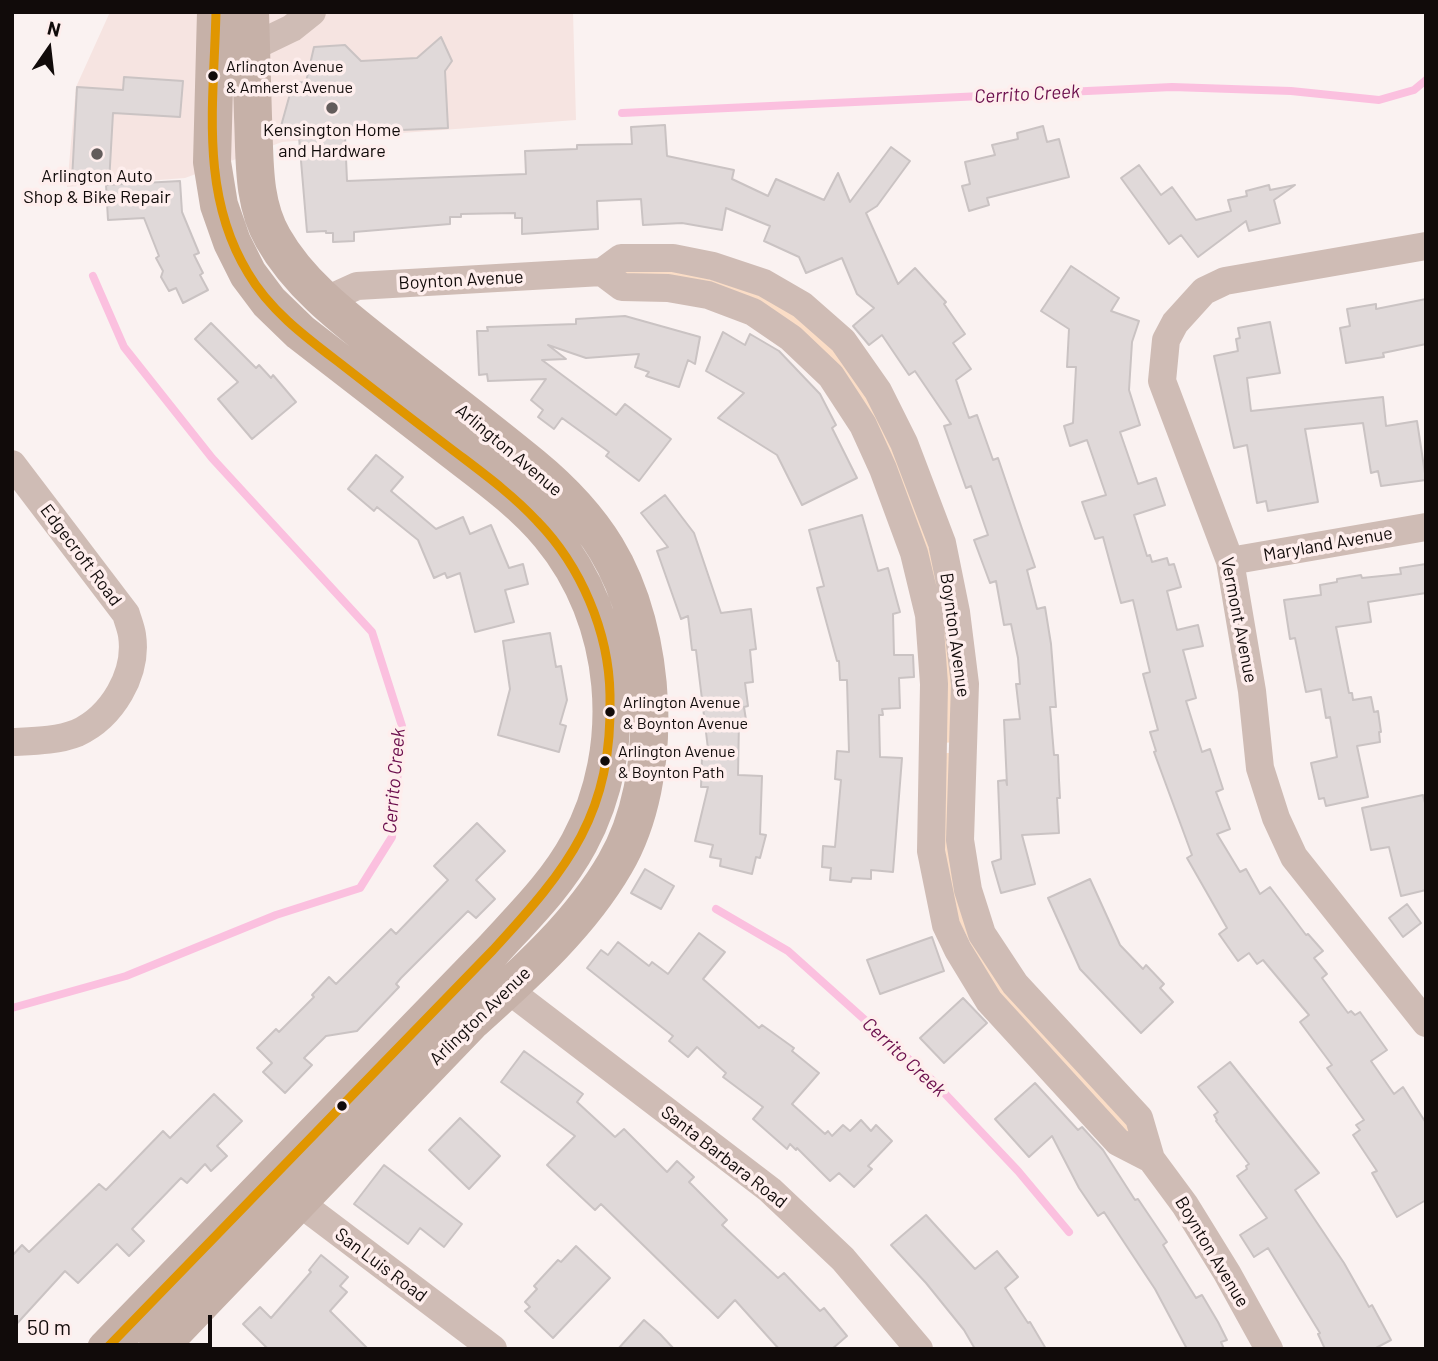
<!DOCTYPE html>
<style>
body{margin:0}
#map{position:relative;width:1438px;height:1361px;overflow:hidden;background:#faf2f1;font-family:Barlow,sans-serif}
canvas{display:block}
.frame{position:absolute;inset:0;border:14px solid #110b0a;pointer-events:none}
.north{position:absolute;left:14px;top:14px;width:70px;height:70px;-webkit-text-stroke:5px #feeeed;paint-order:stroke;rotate:14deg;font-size:19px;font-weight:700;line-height:28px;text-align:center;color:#110b0a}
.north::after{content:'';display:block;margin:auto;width:24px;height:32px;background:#110b0a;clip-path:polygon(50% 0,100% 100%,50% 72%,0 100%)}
.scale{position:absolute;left:14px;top:1315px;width:198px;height:32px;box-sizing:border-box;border:4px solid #110b0a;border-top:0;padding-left:9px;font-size:21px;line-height:24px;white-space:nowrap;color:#110b0a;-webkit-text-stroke:5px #feeeed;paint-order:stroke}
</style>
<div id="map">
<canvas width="1438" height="1361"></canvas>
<div class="frame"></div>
<div class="north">N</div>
<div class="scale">50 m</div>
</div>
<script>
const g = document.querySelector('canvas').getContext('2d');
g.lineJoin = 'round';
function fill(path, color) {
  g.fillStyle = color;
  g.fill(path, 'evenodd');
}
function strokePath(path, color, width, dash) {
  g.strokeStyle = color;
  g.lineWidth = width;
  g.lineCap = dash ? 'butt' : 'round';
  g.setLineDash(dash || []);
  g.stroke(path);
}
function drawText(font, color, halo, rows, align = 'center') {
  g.font = font + ' Barlow,sans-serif';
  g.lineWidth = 7;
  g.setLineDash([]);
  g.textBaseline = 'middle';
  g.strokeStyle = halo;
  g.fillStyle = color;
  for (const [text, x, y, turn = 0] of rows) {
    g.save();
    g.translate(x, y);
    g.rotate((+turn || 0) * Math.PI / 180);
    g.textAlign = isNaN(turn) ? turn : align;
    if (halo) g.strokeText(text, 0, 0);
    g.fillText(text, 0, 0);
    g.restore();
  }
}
fill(new Path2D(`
 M110 12H573L576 120 282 142 185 178 67 187 76 87Z`), '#f6e4e1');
fill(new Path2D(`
 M665 266 772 298 831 347 866 393 913 487 950 629 955 742 943 743 932 589 804 338 627 278 620 268Z
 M943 753H955L960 902 1133 1122 1129 1134 998 1000 946 894Z`), '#fbddc6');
strokePath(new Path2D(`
 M622 113 1172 87 1291 91 1379 100 1414 90 1426 80
 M716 909 788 951 932 1080 1018 1171 1069 1232
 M12 1008 126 976 276 915 360 888 392 837 402 726 372 632 212 458 124 347 93 276`), '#fbc0df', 8);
const building = new Path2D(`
 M441 37 452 61 445 71 448 128 378 131V134L345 135 347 181 526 174 525 151 577 149V145L632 144 631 127 665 125 667 156 734 170 732 179 768 196 776 179 824 200 838 173 850 202 891 147 910 161 877 206 866 213 898 284 915 268 946 302 944 304 965 334 953 343 971 369 956 380 969 418 977 415 993 460 998 458 1035 567 1027 570 1037 609 1045 607 1051 644 1056 707H1050L1054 755H1058L1059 780 1060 798H1057L1059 833 1022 835 1035 884 1001 893 992 862 1001 859 998 781 1006 780 1007 785 1004 720 1020 719 1016 684H1020L1018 658 1011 624 1004 625 996 581 990 583 974 540 988 535 971 486 966 488 944 426 951 424 915 371 909 375 882 335 869 345 853 326 874 308 857 294 842 258 806 273 799 257 764 241 770 226 726 208 722 230 682 223 643 225 641 199 597 201 598 229 522 234V218H515V213L461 214V217H450V224L354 232V241L333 242V233H326V231L307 232 299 137H278L293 83 306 82 314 47 345 45 361 61 417 58Z
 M124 77 183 81 180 117 113 113 109 183 72 180 77 87 123 90Z
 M1043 126 1047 142 1059 139 1069 177 987 198 989 205 969 211 962 186 970 184 965 162 995 155 992 145 1018 139 1017 133Z
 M1139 165 1161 195 1172 187 1196 220 1231 211 1228 200 1247 196 1246 191 1269 185 1270 190 1295 185 1274 200 1280 223 1249 231 1246 221 1198 257 1181 235 1169 244 1121 178Z
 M180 181 182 212 199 253 194 255 203 273 200 275 208 290 183 303 176 288 169 291 161 277 163 271 156 258 159 256 144 218 108 220 106 185Z
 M1071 266 1119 298 1111 311 1139 321 1132 342 1129 390 1140 425 1120 432 1138 484 1156 478 1165 505 1134 515 1147 556 1150 555 1152 562 1167 558 1169 565 1174 564 1181 587 1167 591 1177 630 1198 625 1203 646 1183 650 1196 698 1186 701 1202 752 1210 749 1223 789 1216 792 1230 829 1217 834 1240 872 1246 869 1260 894 1270 887 1306 935 1308 934 1323 951 1314 958 1327 974 1322 978 1348 1013 1351 1011 1355 1015 1360 1012 1387 1050 1371 1061 1394 1094 1403 1087 1426 1123V1200L1397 1217 1372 1173 1377 1171 1353 1135 1360 1130 1356 1125 1364 1120 1327 1068 1332 1065 1300 1022 1309 1015 1263 960 1257 964 1249 953 1238 961 1219 934 1227 928 1187 858 1192 855 1154 752 1156 751 1150 732 1158 730 1143 674 1150 672 1133 600 1121 603 1103 537 1095 539 1082 502 1106 495 1087 440 1070 446 1064 426 1073 423 1076 367H1067L1069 329 1041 311Z
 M1426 299V344L1383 353 1384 357 1346 363 1340 328 1350 326 1347 309 1376 304V309Z
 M625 316 700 337 695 364 688 360 679 387 646 376 649 372 635 367 639 354 586 358 548 345 566 359 542 360 616 415 625 404 671 439 639 481 606 456 609 452 562 418 554 429 538 417 543 410 531 400 546 379 488 381 487 374 479 375 477 331H488L487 327 576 324V319Z
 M1270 322 1280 373 1247 378 1251 411 1383 397 1386 426 1417 421 1426 480 1381 486 1378 471 1371 473 1363 423 1305 429 1318 502 1268 511 1266 501 1257 503 1247 445 1234 448 1214 356 1238 351 1236 339 1240 338 1238 328Z
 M211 323 256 368 259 365 271 378 273 375 296 402 252 439 218 399 238 382 195 339Z
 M723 332 745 345 750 334 779 351 820 394 836 425 832 428 857 478 802 505 777 455 718 418 744 393 706 371Z
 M376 455 403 477 391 491 436 529 463 517 470 534 491 525 509 568 523 564 528 584 505 590 514 622 475 632 460 573 447 578 445 573 434 578 418 540 377 507 374 511 348 489Z
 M665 495 694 533 721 613 751 609 756 649 750 650 753 682 745 683 748 706 744 707 746 720H739L738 775 762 776 760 834 766 835 760 858 756 857 752 874 720 866 721 859 710 857 713 845 695 841 708 787H701L702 757H709L696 650H692L688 616 681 619 657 551 668 547 641 513Z
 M862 515 878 571 888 568 900 612 893 614 894 655H913L914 677 899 678 900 708 882 709 883 715H879L880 757 902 758 893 872 871 870V879L852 878 851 882 830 880 831 868 822 867 823 846 835 847 841 780 835 779 837 751 849 752 847 680H840L839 661H837L817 588 824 586 809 530Z
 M1426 564V593L1368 602 1371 622 1336 627 1349 693H1352L1353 700 1371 697 1374 712 1378 711 1381 732H1379L1380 742 1357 746 1368 797 1326 806 1324 798 1319 799 1311 763 1337 757 1330 717 1326 718 1321 689 1306 692 1295 638 1290 639 1284 600 1321 595 1320 585 1337 582V579L1361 575 1362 578 1401 574 1400 568Z
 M550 633 556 667 561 666 567 700 560 724 566 726 559 752 498 735 510 689 503 641Z
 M1423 795 1426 807V890L1401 896 1389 847 1371 850 1362 808Z
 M477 823 505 851 476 880 495 899 476 918 468 911 401 978 396 984 399 987 357 1031 326 1036 304 1058 312 1065 285 1093 263 1072 272 1063 257 1048 276 1029 279 1032 314 997 312 995 329 977 336 984 391 929 396 934 448 880 434 866Z
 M645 869 674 886 661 909 631 893Z
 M1090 879 1120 945 1143 969 1146 965 1164 984 1160 988 1173 1002 1141 1033 1080 969 1048 898Z
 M1407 904 1421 923 1403 937 1389 918Z
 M699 933 725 952 703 979 759 1028 762 1025 794 1048 792 1051 819 1073 792 1104 825 1134 828 1131 832 1136 843 1125 850 1131 861 1120 871 1131 876 1125 892 1141 868 1166 872 1169 854 1187 839 1173 830 1181 797 1148 796 1150 790 1144 787 1149 753 1119 763 1107 723 1077 726 1073 697 1047 688 1057 669 1041 673 1036 587 968 601 950 608 955 618 942 649 966 652 962 668 974Z
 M932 937 944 971 880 994 867 960Z
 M963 998 987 1023 944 1063 920 1038Z
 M524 1051 583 1094 577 1102 615 1137 624 1129 667 1172 677 1161 694 1177 689 1182 727 1220 722 1225 778 1278 784 1273 820 1311 824 1308 847 1336 832 1349H779L735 1300 718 1318 601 1204 595 1210 547 1165 575 1136 501 1082Z
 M1230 1062 1319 1173 1295 1190 1344 1263 1369 1307 1372 1305 1391 1340 1374 1349H1325L1318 1334 1320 1333 1268 1248 1254 1257 1240 1235 1267 1218 1237 1176 1247 1169 1246 1166 1249 1164 1216 1121 1217 1120 1214 1115 1218 1112 1198 1087Z
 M1035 1083 1078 1130 1082 1127 1103 1150 1135 1200 1138 1199 1167 1242 1163 1245 1196 1298 1202 1295 1218 1322 1227 1340 1221 1342 1224 1349H1187L1155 1289 1104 1212 1098 1216 1079 1188 1052 1136 1029 1157 995 1119Z
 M214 1094 242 1121 217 1146 227 1156 211 1171 205 1164 187 1183 181 1178 132 1229 144 1241 129 1256 117 1244 78 1283 65 1271 12 1329V1256L22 1245 29 1252 99 1184 106 1190 163 1131 170 1138Z
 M460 1118 500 1156 469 1189 429 1150Z
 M384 1165 462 1224 444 1247 420 1228 408 1244 354 1204Z
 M926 1215 975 1269 997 1251 1018 1277 1005 1288 1028 1323 1030 1322 1046 1349H975L964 1330 926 1283 891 1245Z
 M576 1246 610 1278 553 1338 525 1311 530 1307 525 1302 537 1289 534 1286 558 1260 561 1262Z
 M321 1255 348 1277 340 1286 347 1292 330 1311 368 1349H268L243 1324 260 1307 271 1318 311 1272 309 1270Z
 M644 1320 660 1334 674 1349H618Z`);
fill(building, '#e0d9d9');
strokePath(building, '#cac3c3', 2);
strokePath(new Path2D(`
 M236 55 292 28 312 12
 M1426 246 1225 281 1204 291 1175 323 1166 340 1162 381 1230 561 1252 691 1260 768 1276 818 1294 857 1426 1023
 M602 272 622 287 668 288 708 295 753 312 791 338 831 376 863 425 883 469 914 553 929 615 934 684 931 851 946 925 958 950 989 1001 1118 1142 1151 1159
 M324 301 357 286 602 272 621 258H673L713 266 764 283 802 305 843 341 878 391 904 443 942 543 956 612 965 684 960 840 968 890 982 934 1015 984 1139 1118 1151 1159 1185 1205 1227 1273 1269 1349
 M12 464 126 614C128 621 131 628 132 635 138 674 112 717 77 733 57 741 33 741 12 742
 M1230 561 1426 527
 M507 989 770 1190 843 1259 919 1349
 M284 1191 493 1349`), '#cfbcb5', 28);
strokePath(new Path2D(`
 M106 1349 493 950C524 916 557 884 579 843 631 747 620 619 550 535 521 500 482 473 446 445 397 407 349 370 300 332L269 302 248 274 232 242 219 205 212 162 216 12
 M157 1349 470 1023C523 975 579 926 615 864 666 777 658 633 606 548 587 517 560 489 532 466 486 428 438 392 391 355 348 321 300 286 273 238 252 202 255 158 253 117 252 82 251 47 250 12`), '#c6b1a8', 38);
strokePath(new Path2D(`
 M106 1349 493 950C569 867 613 814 610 695 609 632 581 566 537 521 511 493 480 471 450 448 413 420 377 392 341 364 307 338 270 311 248 273 199 193 214 101 216 12`), '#e09601', 9);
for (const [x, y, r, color] of [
 [213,76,6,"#110b0a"],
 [332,108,7,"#635c5b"],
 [97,154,7,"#635c5b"],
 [610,712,6,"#110b0a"],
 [605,761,6,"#110b0a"],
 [342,1106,6,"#110b0a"]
]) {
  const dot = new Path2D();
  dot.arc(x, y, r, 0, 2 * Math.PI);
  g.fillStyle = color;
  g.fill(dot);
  strokePath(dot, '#feeeed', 2.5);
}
drawText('16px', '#110b0a', '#feeeed', [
 ["Arlington Avenue",226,67],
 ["& Amherst Avenue",226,88],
 ["Arlington Avenue",623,703],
 ["& Boynton Avenue",623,724],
 ["Arlington Avenue",618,752],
 ["& Boynton Path",618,773]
], 'left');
drawText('18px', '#110b0a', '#feeeed', [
 ["Kensington Home",332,130],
 ["and Hardware",332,151],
 ["Arlington Auto",97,176],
 ["Shop & Bike Repair",97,197]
]);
drawText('18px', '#110b0a', '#feeeed', [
 ["Boynton Avenue",461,280,-3],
 ["Arlington Avenue",509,450,40],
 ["Maryland Avenue",1328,544,-10],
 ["Edgecroft Road",81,555,53],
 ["Vermont Avenue",1239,620,79],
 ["Boynton Avenue",955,635,82],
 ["Arlington Avenue",480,1016,-44],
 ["Santa Barbara Road",724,1157,38],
 ["Boynton Avenue",1212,1252,59],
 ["San Luis Road",381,1265,37]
]);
drawText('italic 19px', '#6c0f4d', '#feeeed', [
 ["Cerrito Creek",1027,94,-3],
 ["Cerrito Creek",394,781,-85],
 ["Cerrito Creek",904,1057,43]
]);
</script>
